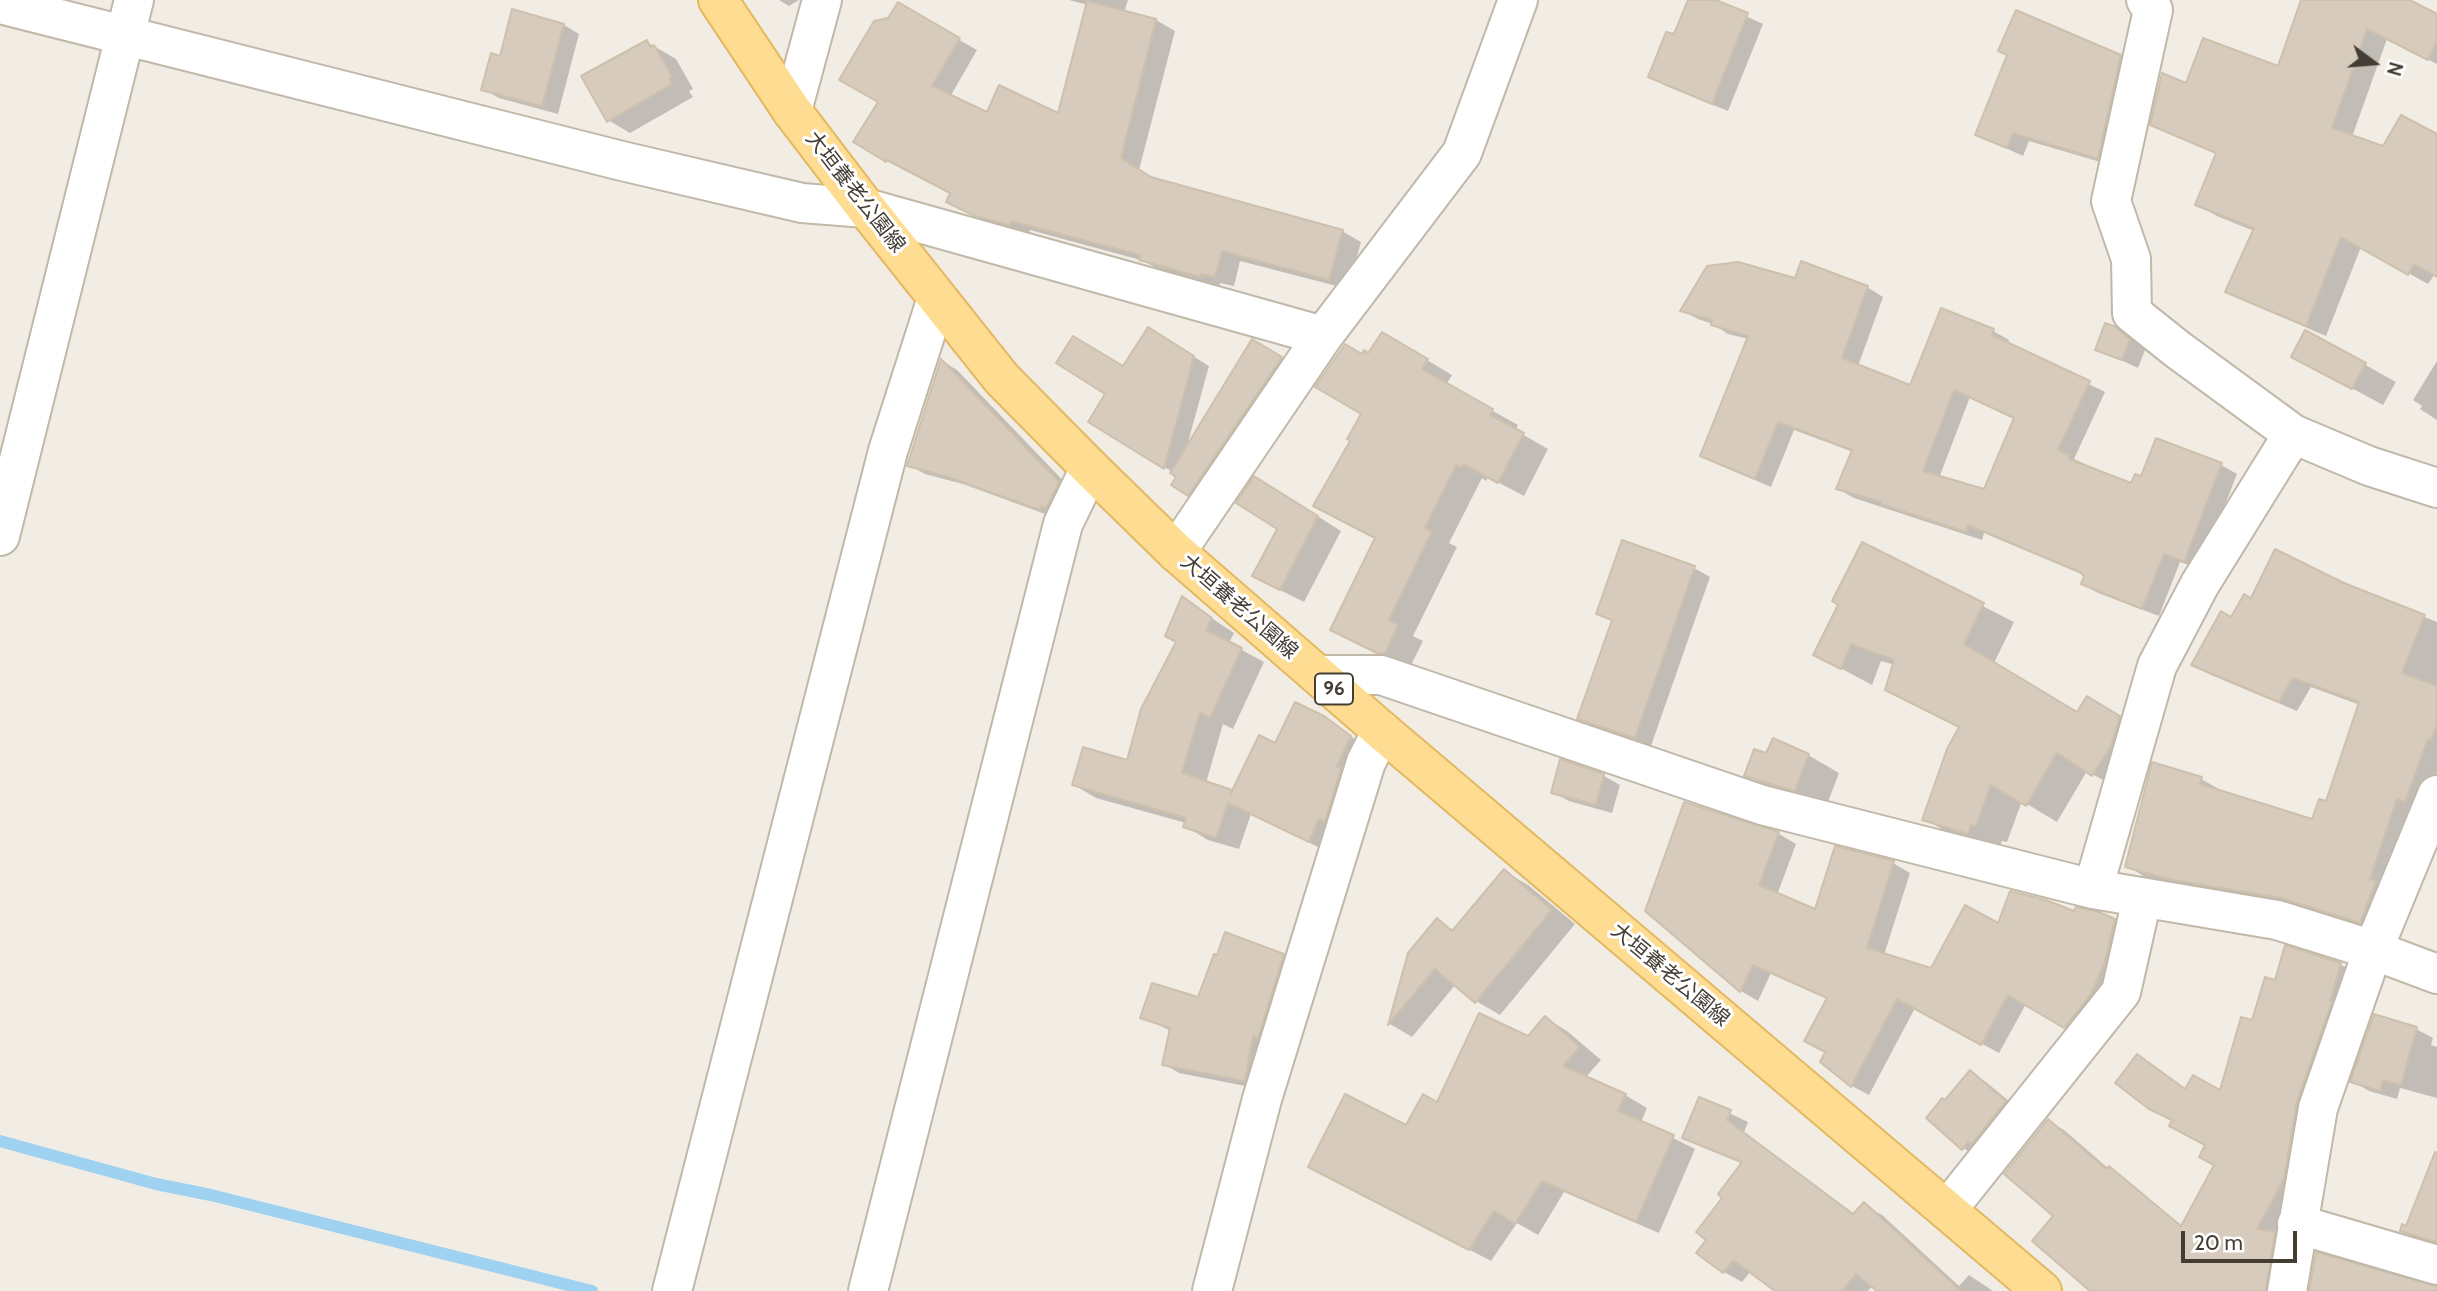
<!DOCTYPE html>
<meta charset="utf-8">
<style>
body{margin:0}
#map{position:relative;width:2437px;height:1291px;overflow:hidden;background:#f2ede4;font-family:Cabin,sans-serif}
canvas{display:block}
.north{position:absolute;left:2339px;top:28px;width:70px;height:70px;-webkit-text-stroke:5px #fff;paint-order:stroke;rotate:106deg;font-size:19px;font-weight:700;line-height:28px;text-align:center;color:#443d34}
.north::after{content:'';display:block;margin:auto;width:24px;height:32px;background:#443d34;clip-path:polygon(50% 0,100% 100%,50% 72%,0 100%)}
.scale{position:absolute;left:2181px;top:1231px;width:116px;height:32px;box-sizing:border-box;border:4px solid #443d34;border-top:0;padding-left:9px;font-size:21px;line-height:24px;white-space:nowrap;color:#443d34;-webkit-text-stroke:5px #fff;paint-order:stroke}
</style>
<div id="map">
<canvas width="2437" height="1291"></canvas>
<div class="north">N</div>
<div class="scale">20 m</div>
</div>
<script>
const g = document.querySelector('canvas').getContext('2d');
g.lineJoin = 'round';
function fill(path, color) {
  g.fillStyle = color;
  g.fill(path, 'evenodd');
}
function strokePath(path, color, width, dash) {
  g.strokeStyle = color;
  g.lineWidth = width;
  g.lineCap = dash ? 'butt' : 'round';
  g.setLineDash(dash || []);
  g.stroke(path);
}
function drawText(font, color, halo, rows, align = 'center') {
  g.font = font + ' Cabin,"Noto Sans JP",sans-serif';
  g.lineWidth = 6;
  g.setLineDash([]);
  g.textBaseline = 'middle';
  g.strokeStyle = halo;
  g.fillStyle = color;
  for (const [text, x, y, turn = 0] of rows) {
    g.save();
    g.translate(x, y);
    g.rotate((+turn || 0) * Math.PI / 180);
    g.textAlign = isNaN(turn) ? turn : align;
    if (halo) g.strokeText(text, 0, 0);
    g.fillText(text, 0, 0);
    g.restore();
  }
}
fill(new Path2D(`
 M779 0H799L789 6Z
 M1069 0H1128L1124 13 1156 20 1175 31 1139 170 1153 179 1342 231 1361 242 1348 289 1240 261 1234 286 1220 283V286L1159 270 1144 261 1030 230 1028 235 996 226 948 201 952 193 906 170 905 171 856 142 881 102 890 19 898 5 977 50 950 97 987 115H1059L1088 5Z
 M1689 0H1711L1763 24 1728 111 1666 86 1650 77 1675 36Z
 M2303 0H2407L2437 16V64L2387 39 2352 137 2384 148 2417 123 2437 134V275L2435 274 2428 284 2361 247 2326 336 2247 302 2228 291 2254 231 2217 216 2197 205 2217 154 2172 135 2152 124 2187 85 2279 69Z
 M513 11 564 25 579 34 558 114 499 98 483 89 501 58Z
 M647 42 676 59 693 89 689 91 693 97 630 133 608 120Z
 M2120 57 2136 66 2114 166 2029 141 2023 156 1977 135Z
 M1802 263 1867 287 1883 297 1858 366 1911 388 1993 331 2009 340 2007 344 2105 392 2074 459 2132 486 2142 478 2221 465 2237 474 2200 569 2180 562 2159 616 2098 593 2083 584 2086 576 1984 533 1982 540 1854 498 1838 489 1853 452 1794 430 1771 487 1717 464 1702 455 1749 339 1728 334 1713 324 1698 319 1683 311 1796 280ZM1970 397 2016 419 1985 491 1939 478Z
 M2115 329 2132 338 2145 350 2138 368 2097 349Z
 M2306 332 2396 382 2383 405 2324 373Z
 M1383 334 1452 375 1446 385 1518 425 1515 430 1548 449 1524 496 1488 477 1486 481 1482 478 1449 543 1457 547 1413 636 1423 641 1410 667H1404L1332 629 1376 539 1340 520 1352 440 1363 413 1362 356 1369 355Z
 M1164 338 1209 366 1187 446 1253 341 1297 367 1204 504 1189 494 1179 476 1090 421 1124 368Z
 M942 361 957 370 1074 492 1056 518 963 484 925 474 909 465Z
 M2437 361V420L2420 409 2422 406 2413 400Z
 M1278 491 1341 531 1304 602 1278 589Z
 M1623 542 1694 568 1710 577 1651 746 1594 727 1579 718 1613 622 1598 613Z
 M1862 545 2014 622 1994 663 2078 714 2118 716 2150 735 2124 792 2087 771 2057 822 2022 801 2007 842 2002 841 1998 850 1954 836 1924 819 1961 729 1887 689 1895 665 1881 661 1872 685 1816 655 1841 604Z
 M2343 585 2437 622V772L2378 932 2191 889 2145 877 2127 866 2201 779 2219 789 2218 791 2313 821 2327 803 2360 705 2311 687 2297 711 2211 675 2193 665 2251 600Z
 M1183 599 1234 633 1229 643 1264 662 1233 729 1223 724 1206 783 1233 793 1276 745 1323 718 1373 751 1332 854 1251 814 1239 849 1208 840 1185 826 1186 823 1096 798 1074 785 1128 762 1178 641Z
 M1767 755H1808L1839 773 1826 807 1777 793 1746 775Z
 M1562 762 1604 776 1620 785 1612 813 1569 801 1553 792Z
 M1685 804 1779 834 1796 844 1777 895 1816 911 1893 863 1910 873 1884 955 1932 970 1999 925 2075 913 2114 921 2132 931 2082 1037 2026 1004 1999 1053 1915 1008 1869 1095 1852 1086 1822 1062 1827 1052 1828 999 1771 973 1758 1001 1741 991 1648 911Z
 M1504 871 1528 885 1575 924 1500 1015 1476 1001 1456 984 1412 1037 1390 1024 1410 953 1437 920 1455 931Z
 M1283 956 1299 965 1260 1089 1179 1073 1164 1064 1171 1031 1142 1017 1199 1000Z
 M2340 964 2356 974 2299 1188 2275 1234 2290 1242 2282 1291H2229L2154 1205 2183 1226 2216 1165 2207 1145 2174 1121 2150 1108 2137 1056 2187 1090 2221 1092 2253 1023 2276 982Z
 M1545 1018 1567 1031 1601 1060 1585 1078 1625 1095 1647 1108 1641 1122 1695 1149 1659 1233 1564 1192 1538 1235 1517 1223 1491 1261 1332 1178 1407 1128 1528 1038Z
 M2416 1029 2433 1038 2431 1045 2437 1047V1098L2400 1088 2397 1099 2369 1091 2352 1081Z
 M1971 1072 1986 1082 2021 1111 1979 1157 1963 1148 1946 1102Z
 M1700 1099 1748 1122 1744 1132 1855 1215 1864 1205 1882 1215 1959 1286 1969 1275 1993 1291H1879L1873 1285 1868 1291H1778L1751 1271 1742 1282 1724 1272 1699 1253 1708 1239 1724 1197 1743 1164 1702 1147 1684 1137Z
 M2048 1121 2064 1130 2124 1182 2006 1173Z
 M2437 1159V1245L2418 1240 2402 1230 2407 1228Z`), '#0003');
strokePath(new Path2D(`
 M0 1141 156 1184 211 1195 592 1291`), '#9fd1f0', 12);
const building = new Path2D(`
 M1688 0H1716L1748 13 1712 104 1648 77 1666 32 1674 34Z
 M2301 0H2410L2437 14V41L2428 60 2367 29 2332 128 2383 146 2401 115 2437 134V277L2414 264 2408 275 2341 237 2306 326 2225 292 2254 228 2195 205 2216 153 2150 125 2162 73 2186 83 2203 38 2278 66Z
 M1087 1 1156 19 1121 158 1151 177 1343 230 1329 280 1222 251 1215 277 1201 274V277L1139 260 1140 255 1011 221 1009 225 975 216 946 202 950 193 887 160 886 162 853 142 878 102 839 80 874 21 888 18 898 2 960 38 932 86 987 112 999 85 1058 113Z
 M512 9 564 24 542 106 481 90 491 53 500 56Z
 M2016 10 2121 55 2098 159 2013 133 2007 148 1975 135 2007 55 1998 51Z
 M647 40 650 47 654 45 672 76 669 79 672 84 607 122 581 76Z
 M1801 261 1868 286 1842 358 1910 385 1941 308 1994 329 1992 335 2090 381 2058 450 2070 456 2069 459 2131 483 2135 474 2141 476 2156 438 2222 463 2184 562 2164 554 2142 609 2081 584 2084 576 2080 572 1968 525 1966 532 1881 504V502L1836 489 1852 450 1778 422 1755 479 1700 456 1748 336 1711 325 1712 320 1680 311 1707 266 1738 262 1795 278ZM1954 390 2014 418 1984 489 1923 471Z
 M2105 323 2116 327 2130 340 2122 360 2095 350Z
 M1148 327 1194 356 1164 469 1088 422 1105 394 1056 363 1073 336 1123 366Z
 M2305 330 2366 363 2352 389 2291 357Z
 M1382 332 1428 359 1422 369 1493 409 1490 415 1524 433 1498 483 1463 464 1461 468 1456 465 1425 528 1432 531 1389 620 1398 625 1385 654 1377 653 1330 630 1375 538 1313 506 1350 441 1347 439 1361 414 1315 387 1345 344 1362 354 1364 350 1368 353Z
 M1252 339 1282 357 1188 496 1171 485 1176 477 1170 473Z
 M941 359 1059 482 1046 508 1041 506 1040 510 945 476 907 466Z
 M1254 476 1318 516 1280 590 1252 576 1277 529 1236 503Z
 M1622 540 1695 566 1635 738 1577 719 1612 620 1596 614Z
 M1862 542 1984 603 1964 644 2077 712 2087 696 2120 716 2111 746 2092 776 2057 753 2026 806 1991 785 1976 826 1971 825 1968 834 1922 820 1947 749 1959 727 1885 690 1894 660 1851 644 1841 669 1813 655 1838 605 1832 601Z
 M2275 549 2344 583 2425 615 2402 673 2437 686V724L2431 740 2428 739 2405 802 2397 799 2370 879 2376 881 2360 923 2281 898 2172 880 2125 867 2152 762 2202 777 2200 784 2312 819 2319 799 2326 801 2359 702 2293 678 2279 702 2191 665 2221 611 2231 617 2244 594 2251 598Z
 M1182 596 1212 618 1206 630 1242 648 1210 718 1200 713 1182 773 1232 790 1230 795 1259 735 1275 743 1295 702 1324 716 1351 736 1337 766 1341 768 1325 822 1319 819 1309 842 1228 803 1216 838 1183 827 1186 818 1072 785 1083 747 1127 760 1141 709 1176 642 1165 636Z
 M1773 738 1809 754 1795 791 1744 776 1754 749 1766 753Z
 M1560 759 1604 774 1596 805 1551 793Z
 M1684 802 1779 832 1759 885 1815 909 1835 846 1894 861 1867 948 1931 968 1965 905 1998 923 2010 891 2046 900 2074 911 2076 907 2099 912 2115 919 2105 962 2091 994 2064 1028 2008 995 1981 1045 1897 999 1851 1087 1820 1062 1825 1052 1804 1041 1827 998 1753 965 1740 992 1645 911Z
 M1504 869 1552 910 1475 1003 1435 969 1388 1025 1408 953 1437 918 1452 931Z
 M1225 932 1284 954 1258 1038 1253 1036 1245 1081 1162 1065 1170 1028 1140 1018 1152 983 1198 997 1214 954 1217 955Z
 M2285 945 2341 963 2330 1001 2332 1002 2297 1101 2284 1179 2257 1229 2275 1232 2266 1291H2090L2032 1241 2053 1216 2004 1174 2048 1119 2106 1169 2109 1166 2181 1226 2214 1165 2199 1157 2205 1145 2169 1126 2172 1120 2149 1109 2115 1083 2137 1054 2185 1089 2193 1075 2220 1090 2241 1017 2252 1020 2265 977 2275 980Z
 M1479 1013 1528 1036 1545 1016 1580 1047 1563 1066 1626 1094 1618 1111 1674 1135 1636 1222 1542 1181 1515 1224 1494 1211 1469 1250 1308 1167 1345 1094 1406 1125 1423 1094 1437 1102Z
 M2374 1014 2417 1027 2401 1085 2383 1080 2380 1091 2350 1082Z
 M1970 1070 2006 1101 1971 1145 1968 1142 1962 1150 1926 1118 1942 1098 1945 1100Z
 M1699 1097 1731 1110 1727 1120 1853 1214 1864 1202 1961 1291H1877L1856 1274 1842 1291H1775L1733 1260 1723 1273 1696 1253 1706 1240 1696 1232 1722 1198 1718 1194 1742 1162 1682 1138Z
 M2435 1152 2437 1153V1242L2400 1231 2402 1224 2406 1226Z
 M2316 1252 2437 1286V1291H2309Z`);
fill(building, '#d6cbbc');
strokePath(building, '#cec0ac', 2);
const street = new Path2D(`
 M2146 0 2153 10 2111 201 2131 259 2132 313 2177 349 2293 434 2369 466 2437 488
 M0 4 622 161 802 203 866 208 1323 336
 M792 111 822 0
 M0 536 134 0
 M1176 552 1323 336 1462 153 1518 0
 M1318 675H1381L1762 805 2093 889 2277 920 2373 950 2437 974
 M2093 889 2157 666 2200 584 2293 434
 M1947 1210 2121 992 2142 899
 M2297 1224 2437 1265
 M672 1291 888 451 937 298
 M868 1291 1063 524 1090 468
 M1212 1291 1262 1099 1366 762 1382 731
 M2287 1291 2318 1108 2373 950 2437 795`);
const primary = new Path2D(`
 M718 0 792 111 866 208 1002 379 1090 468 1176 552 1382 731 2042 1291`);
strokePath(street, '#c0b8a9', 42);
strokePath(primary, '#e3b861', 42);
strokePath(street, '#fff', 38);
strokePath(primary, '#fedc91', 38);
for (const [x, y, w] of [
 [1334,689,38]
]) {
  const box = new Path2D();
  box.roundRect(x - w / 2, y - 15.5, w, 31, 5);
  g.fillStyle = '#fff';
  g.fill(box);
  strokePath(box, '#443d34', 2);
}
drawText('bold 19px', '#443d34', null, [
 ["96",1334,689]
]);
drawText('21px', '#443d34', '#fff', [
 ["大垣養老公園線",855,192,52],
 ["大垣養老公園線",1239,607,41],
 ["大垣養老公園線",1670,975,40]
]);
</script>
